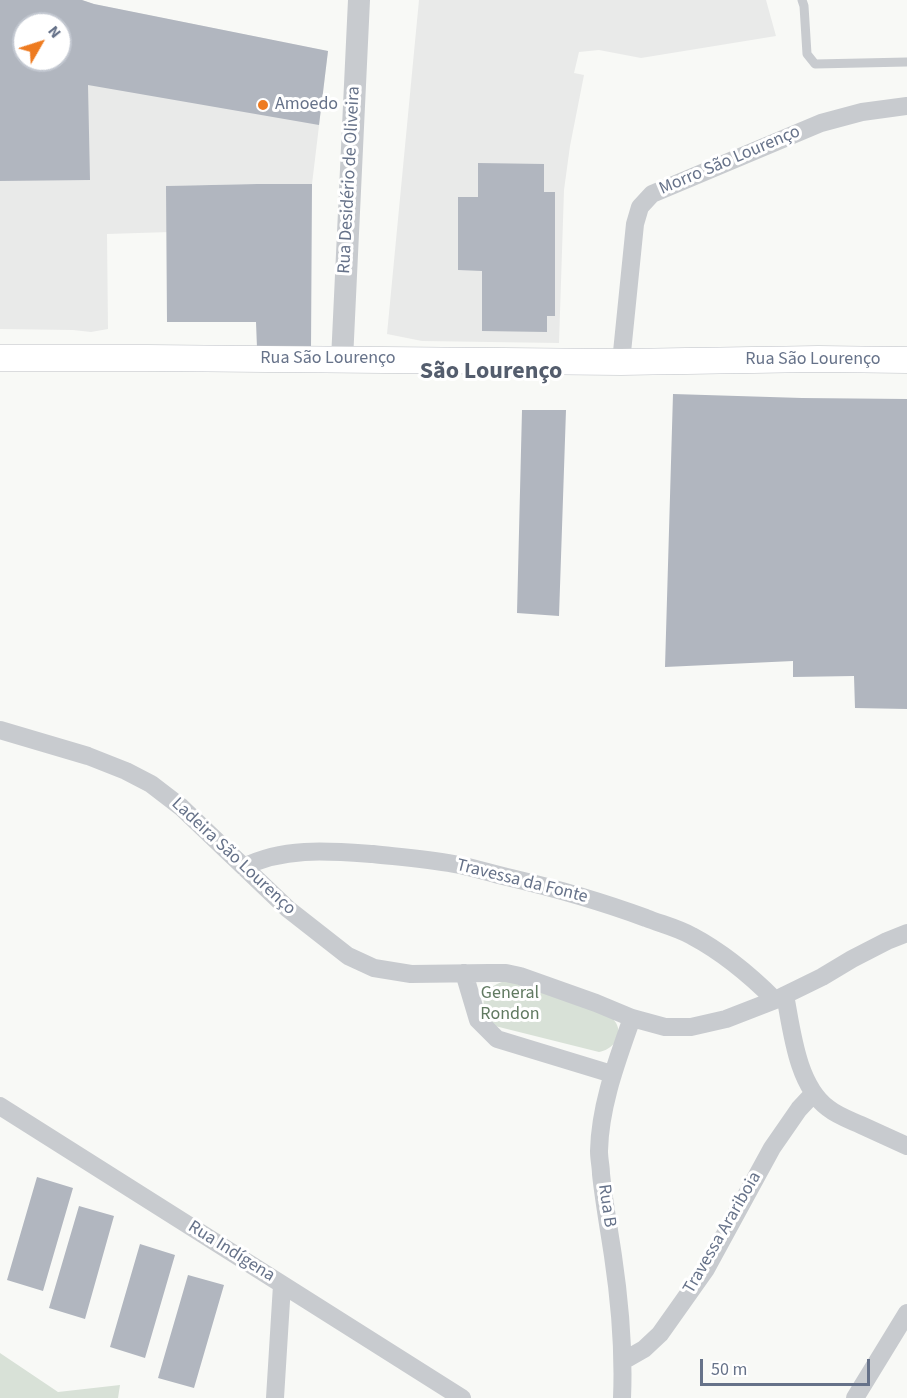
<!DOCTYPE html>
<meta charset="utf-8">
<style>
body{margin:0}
#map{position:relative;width:907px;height:1398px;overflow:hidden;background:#f8f9f6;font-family:"Source Sans 3",sans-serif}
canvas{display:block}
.north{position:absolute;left:12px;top:12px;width:60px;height:60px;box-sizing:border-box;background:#fff;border:2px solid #c2c7d0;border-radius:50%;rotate:51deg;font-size:16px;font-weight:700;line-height:24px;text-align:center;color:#667289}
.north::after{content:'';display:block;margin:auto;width:21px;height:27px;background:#ee7b20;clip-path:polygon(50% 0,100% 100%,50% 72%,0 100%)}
.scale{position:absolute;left:700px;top:1359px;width:170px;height:27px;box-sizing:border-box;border:3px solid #667289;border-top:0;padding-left:8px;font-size:18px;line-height:21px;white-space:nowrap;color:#667289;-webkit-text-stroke:4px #fff;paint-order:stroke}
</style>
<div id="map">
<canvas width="907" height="1398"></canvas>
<div class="north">N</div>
<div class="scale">50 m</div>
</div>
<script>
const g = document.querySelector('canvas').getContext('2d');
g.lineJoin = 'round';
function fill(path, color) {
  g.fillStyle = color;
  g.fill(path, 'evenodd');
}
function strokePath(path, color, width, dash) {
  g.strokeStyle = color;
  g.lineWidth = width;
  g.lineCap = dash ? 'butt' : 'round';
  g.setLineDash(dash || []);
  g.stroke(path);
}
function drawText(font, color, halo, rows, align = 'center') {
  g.font = font + ' "Source Sans 3",sans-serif';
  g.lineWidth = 6;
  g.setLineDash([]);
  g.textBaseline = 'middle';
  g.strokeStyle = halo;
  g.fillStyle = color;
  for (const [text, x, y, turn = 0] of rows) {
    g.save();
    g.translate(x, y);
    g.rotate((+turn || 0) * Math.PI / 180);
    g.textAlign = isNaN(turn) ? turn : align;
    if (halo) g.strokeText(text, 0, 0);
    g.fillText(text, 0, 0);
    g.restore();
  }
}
fill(new Path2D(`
 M0 0H82L94 4 328 51 312 184H257L166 186 170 232 107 234 108 329 91 332 73 330 0 329ZM24 24H60V60H24Z
 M419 0H766L776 36 641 58 599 50 579 52 574 73 584 75 570 146 564 190 559 343 422 341 387 334Z`), '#e9eae9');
fill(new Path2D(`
 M511 980 611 1017C613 1019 616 1022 617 1025 623 1038 611 1050 599 1052L495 1026C475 1005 482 984 511 980Z
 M0 1353 58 1392 120 1385 118 1398H0Z`), '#d8e1d7');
fill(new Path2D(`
 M0 0H82L94 4 328 51 319 125 88 85 90 180 0 181ZM24 24H60V60H24Z
 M478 163 544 164V192H555V316H547V332L482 331V271L458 270V197H478Z
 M257 184H312L311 349 257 348 256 322H167L166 186Z
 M673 394 802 398 907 399V709L855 708 854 676 793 677V661L665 667Z
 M522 410H566L559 616 517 613Z
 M37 1177 73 1188 43 1291 7 1280Z
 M79 1206 114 1216 85 1319 49 1308Z
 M140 1244 175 1255 145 1358 110 1347Z
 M188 1275 224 1285 194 1388 158 1378Z`), '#b1b6bf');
const secondary = new Path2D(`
 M0 358H147L621 362 818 359 907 360`);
strokePath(secondary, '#bdc0c6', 27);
strokePath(new Path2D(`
 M802 0 804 6 807 54 815 64 907 62`), '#c8cbcf', 9);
strokePath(new Path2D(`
 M621 362 635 224 640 207 652 194 821 123 862 112 907 106
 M0 730 88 756 126 771 151 784 181 807 288 909 348 956 374 968 411 974 489 973H506L520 976 596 1003 632 1018 665 1027H691L726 1019 775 1000 822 977 852 959 887 941 907 933
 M244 867C284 847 329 851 373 854 400 857 427 859 454 864 472 867 489 873 507 877 554 888 600 901 646 918 661 924 678 928 692 936 724 953 750 975 775 1000
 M464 973 478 1020 497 1039 612 1074
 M785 995C792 1031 797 1085 828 1108 838 1116 850 1120 861 1125 876 1132 892 1139 907 1146
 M0 1106 462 1398
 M623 1361 644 1349 660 1334 706 1269 772 1148 799 1109 813 1094
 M275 1398 282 1285
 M622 1398C624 1351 620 1303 613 1256 609 1229 604 1202 601 1174 601 1167 599 1159 599 1151 600 1105 617 1061 632 1018
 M855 1398 907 1313`), '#c8cbcf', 18);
strokePath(new Path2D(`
 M342 360 359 0`), '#c8cbcf', 22);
strokePath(secondary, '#fff', 26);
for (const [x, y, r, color] of [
 [263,105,6,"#ee7b20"]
]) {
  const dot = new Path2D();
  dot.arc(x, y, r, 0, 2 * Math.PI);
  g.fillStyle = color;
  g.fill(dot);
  strokePath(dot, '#fff', 2);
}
drawText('18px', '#667289', '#fff', [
 ["Amoedo",275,105]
], 'left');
drawText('18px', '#667289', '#fff', [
 ["Morro São Lourenço",730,161,-23],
 ["Rua Desidério de Oliveira",350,180,-87],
 ["Rua São Lourenço",328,359],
 ["Rua São Lourenço",813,360],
 ["Ladeira São Lourenço",233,857,43],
 ["Travessa da Fonte",522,882,14],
 ["Rua B",606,1206,82],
 ["Travessa Arariboia",723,1233,-60],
 ["Rua Indígena",231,1252,32]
]);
drawText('18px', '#617a61', '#fff', [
 ["General",510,994],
 ["Rondon",510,1015]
]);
drawText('bold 24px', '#545d6d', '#fff', [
 ["São Lourenço",491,373]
]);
</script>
